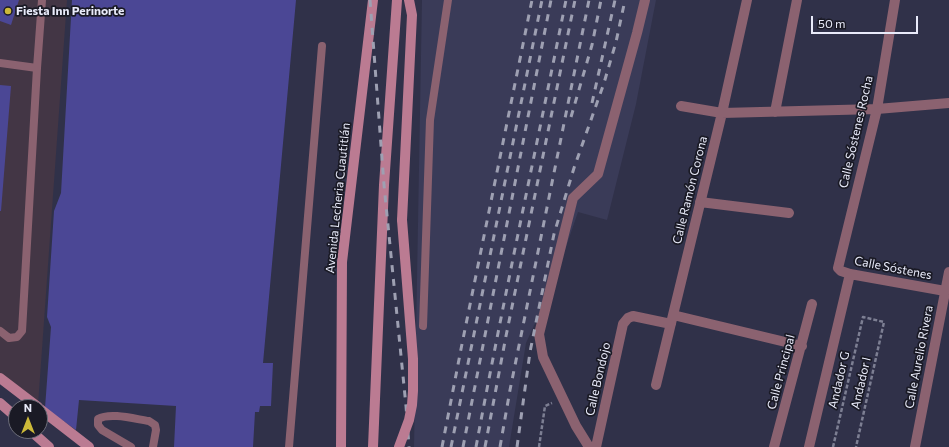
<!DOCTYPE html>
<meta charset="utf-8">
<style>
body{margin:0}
#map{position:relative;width:949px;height:447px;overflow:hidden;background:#303149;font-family:Commissioner,sans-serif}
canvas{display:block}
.north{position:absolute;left:8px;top:399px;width:40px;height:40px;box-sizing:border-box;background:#1a1a25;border:1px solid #6d6e7a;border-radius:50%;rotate:0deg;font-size:11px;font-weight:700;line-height:16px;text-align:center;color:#e9ebfa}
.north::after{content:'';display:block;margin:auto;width:14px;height:18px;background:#ccb939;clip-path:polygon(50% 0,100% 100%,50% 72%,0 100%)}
.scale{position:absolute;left:811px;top:16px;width:107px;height:18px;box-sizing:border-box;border:2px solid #e9ebfa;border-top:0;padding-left:5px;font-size:12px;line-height:14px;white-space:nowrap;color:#e9ebfa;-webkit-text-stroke:3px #1a1a25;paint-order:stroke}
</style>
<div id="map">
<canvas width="949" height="447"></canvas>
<div class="north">N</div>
<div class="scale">50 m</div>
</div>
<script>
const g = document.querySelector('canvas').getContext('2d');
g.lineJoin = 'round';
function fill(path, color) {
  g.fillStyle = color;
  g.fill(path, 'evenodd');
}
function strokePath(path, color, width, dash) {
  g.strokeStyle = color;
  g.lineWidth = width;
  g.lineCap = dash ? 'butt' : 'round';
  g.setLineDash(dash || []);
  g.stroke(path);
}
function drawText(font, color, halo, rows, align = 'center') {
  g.font = font + ' Commissioner,sans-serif';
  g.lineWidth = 3.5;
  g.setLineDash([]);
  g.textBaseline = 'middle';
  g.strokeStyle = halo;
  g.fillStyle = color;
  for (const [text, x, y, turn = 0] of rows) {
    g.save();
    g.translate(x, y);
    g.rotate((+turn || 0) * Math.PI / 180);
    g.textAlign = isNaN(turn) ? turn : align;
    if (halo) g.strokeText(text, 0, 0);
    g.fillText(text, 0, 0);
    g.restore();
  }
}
fill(new Path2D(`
 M0 0H67L38 405 0 373Z`), '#433645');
fill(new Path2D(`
 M422 0H656L636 104 607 220 578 212 554 282 526 343 509 447H414Z`), '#3a3b58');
fill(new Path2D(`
 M0 0H19L11 25 0 21Z
 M72 0H296L263 363H273L271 406H260L259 412H255L253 447H174L176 406 79 400 76 430 45 408 51 327 47 317 54 211 61 193Z
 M0 85 11 86 1 211H0Z`), '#4b4795');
strokePath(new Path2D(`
 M539 447 545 406 552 403
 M833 447 863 317 884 322 856 447`), '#7d7f93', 2.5, [4, 2]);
strokePath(new Path2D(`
 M0 63 37 68
 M423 326 430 120 448 0
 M0 331 9 338 17 337 22 331 37 68 42 0
 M131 447 102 430 98 425V419C110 412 135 419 149 421L155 425 156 430 153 447
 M289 447 322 46`), '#8b6270', 8);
strokePath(new Path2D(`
 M895 0 877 109 838 268 841 271 850 274 945 291
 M681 106 722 113 877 109 949 103
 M775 112 797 0
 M700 202 789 213
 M673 315 802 346
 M656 385 722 113 747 0
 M589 447 576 426 543 357 539 334 573 198 598 174 637 33 645 0
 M596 447 623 324 628 318 633 316 671 324
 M774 447 812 304
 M809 447 850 274
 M915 447 949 272`), '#8b6270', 10);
strokePath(new Path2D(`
 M402 220 412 15 409 0
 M0 378 38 407
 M0 403 16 417
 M40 409 89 447
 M31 431 49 447
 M341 447 342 262 373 0
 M373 447 384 185 397 0`), '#bb7b92', 10);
strokePath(new Path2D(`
 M370 0 384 185 406 406 409 447
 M592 103 615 0
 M571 117 592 45 601 0
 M442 447 462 344 532 0
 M451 447 542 0
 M463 447 551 0
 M476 447C504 297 536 149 566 0
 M485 447 506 336 575 0
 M500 447 510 390 589 0
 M517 447 530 352 554 234 574 168 604 83 616 42 625 0`), '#9ea0b2', 3, [7, 7]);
strokePath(new Path2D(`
 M399 447 409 420 412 405 413 391V359L402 220`), '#bb7b92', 10);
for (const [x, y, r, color] of [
 [8,11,4,"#ccb939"]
]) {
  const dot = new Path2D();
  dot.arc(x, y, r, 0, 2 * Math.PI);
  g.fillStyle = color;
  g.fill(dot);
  strokePath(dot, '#1a1a25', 1.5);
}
drawText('bold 12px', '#e9ebfa', '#1a1a25', [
 ["Fiesta Inn Perinorte",16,11]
], 'left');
drawText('12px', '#e9ebfa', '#1a1a25', [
 ["Calle Sóstenes Rocha",856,132,-77],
 ["Calle Ramón Corona",690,190,-76],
 ["Avenida Lecheria Cuautitlán",338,198,-84],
 ["Calle Sóstenes",893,268,11],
 ["Calle Aurelio Rivera",919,357,-79],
 ["Calle Principal",781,372,-75],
 ["Calle Bondojo",598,379,-77],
 ["Andador G",839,380,-77],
 ["Andador I",861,383,-77]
]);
</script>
